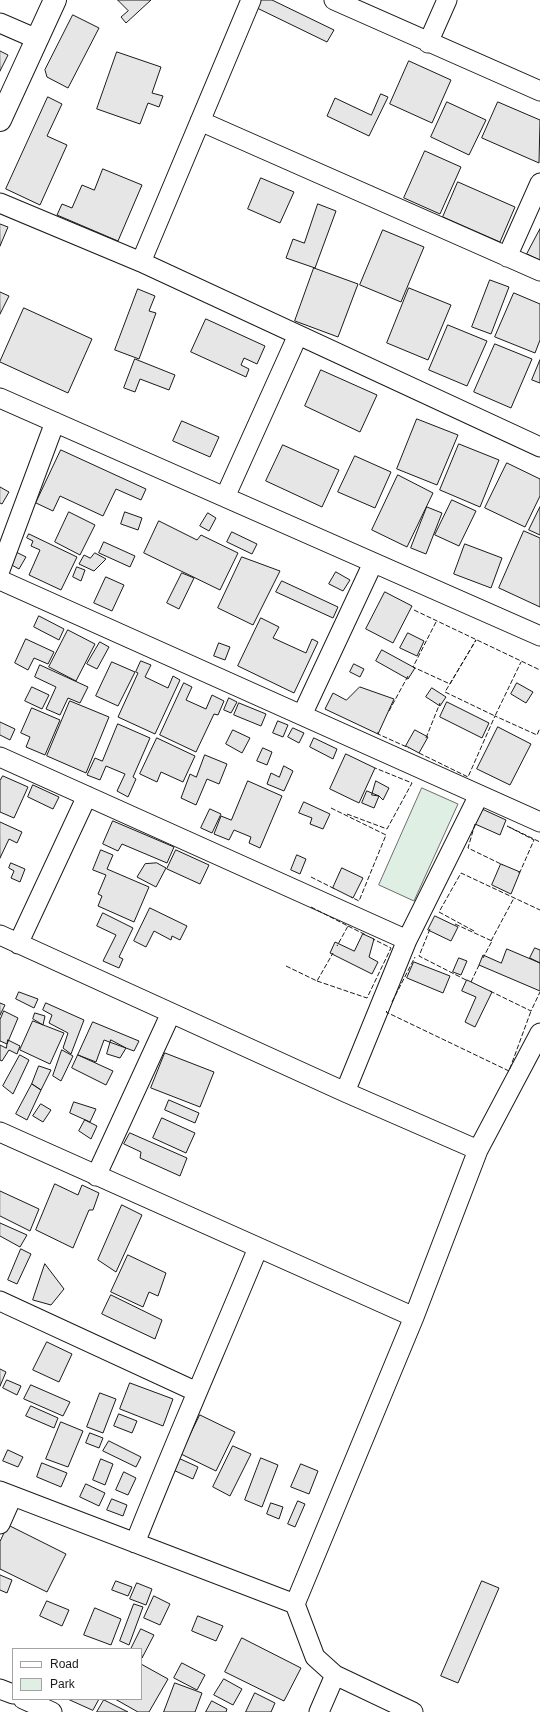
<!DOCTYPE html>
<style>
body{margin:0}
#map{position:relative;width:540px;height:1712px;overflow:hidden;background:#fff;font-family:Helvetica,sans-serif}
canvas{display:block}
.legend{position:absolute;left:12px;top:1648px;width:130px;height:52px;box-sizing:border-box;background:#fff;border:1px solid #a3a3a3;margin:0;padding:5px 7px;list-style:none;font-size:12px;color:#1a1a1a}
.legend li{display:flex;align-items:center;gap:8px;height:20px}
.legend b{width:20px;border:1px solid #a3a3a3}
</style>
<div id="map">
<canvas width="540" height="1712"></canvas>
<ul class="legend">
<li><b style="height:5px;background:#fff"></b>Road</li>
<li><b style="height:11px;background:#e0efe3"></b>Park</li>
</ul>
</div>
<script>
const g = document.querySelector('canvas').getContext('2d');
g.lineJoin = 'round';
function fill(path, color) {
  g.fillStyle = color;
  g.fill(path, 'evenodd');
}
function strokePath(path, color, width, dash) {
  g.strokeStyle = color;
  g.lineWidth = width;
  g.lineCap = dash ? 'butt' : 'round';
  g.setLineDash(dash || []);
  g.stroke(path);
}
const green = new Path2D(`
 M422 788 458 804 414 901 379 885Z`);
fill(green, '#e0efe3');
strokePath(green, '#6a6a6a', 1);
const building = new Path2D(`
 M118 0H151L126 23 121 17 128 11Z
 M261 0H272L334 30 327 42 257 8Z
 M73 15 99 28 68 88 47 77 45 70Z
 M0 51 8 55 0 71Z
 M117 52 161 67 152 93 163 96 159 107 148 103 140 124 97 109Z
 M409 61 451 80 432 123 390 104Z
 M381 94 388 97 369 136 327 116 335 98 371 115Z
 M48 97 62 104 47 136 67 145 40 205 6 189Z
 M447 102 486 120 469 155 431 137Z
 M498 102 540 120 539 163 482 138Z
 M425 151 461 167 440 214 404 198Z
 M103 169 142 185 118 241 57 215 62 204 72 208 82 185 94 190Z
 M261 178 294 192 280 223 248 209Z
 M458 182 515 207 500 242 443 217Z
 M318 204 336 211 315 268 286 258 293 239 304 243Z
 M0 224 8 227 0 246Z
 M540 229V260L527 254Z
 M383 230 424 247 401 302 360 285Z
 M314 268 358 284 338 337 295 321Z
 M490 280 509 287 491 334 472 327Z
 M409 288 451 305 428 360 387 343Z
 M138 289 155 296 149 311 156 313 139 359 115 350Z
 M0 292 9 296 0 314Z
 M514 293 540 304V340L535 353 495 337Z
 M24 308 92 339 68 393 0 362Z
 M206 319 265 346 257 364 244 358 241 365 249 369 246 377 191 352Z
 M448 325 487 341 467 386 429 370Z
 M495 344 532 359 511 408 474 392Z
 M135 359 175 375 169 390 140 379 135 392 124 388Z
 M540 360V383L532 380Z
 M321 370 377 395 360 432 305 406Z
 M417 419 458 435 437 485 397 469Z
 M182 421 219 437 210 457 173 441Z
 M459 444 499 460 480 507 440 490Z
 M283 445 339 470 322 507 266 481Z
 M61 450 146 489 141 500 116 489 103 516 60 496 53 511 36 503Z
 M355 456 391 472 375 508 338 492Z
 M507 463 540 479V496L525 527 485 508Z
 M398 475 433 493 407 547 372 530Z
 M0 487 9 492 2 504 0 503Z
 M452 500 476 511 459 546 435 535Z
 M427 507 442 513 426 554 411 548Z
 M540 507V535L529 530Z
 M69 512 95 525 80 555 55 542Z
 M125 512 142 518 138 530 121 524Z
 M208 513 216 518 209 531 200 526Z
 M159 521 197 540 201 535 238 553 220 590 144 553Z
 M524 531 540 538V607L499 588Z
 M232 532 257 544 252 554 227 542Z
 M29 534 77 557 61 590 29 575 40 550 31 546 33 541 27 538Z
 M104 542 135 556 130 567 99 553Z
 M465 544 502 558 491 588 454 574Z
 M14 551 26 557 19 569 8 563Z
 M95 553 106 559 94 571 79 564 84 555 90 558Z
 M242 557 280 571 253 625 218 608Z
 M77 567 85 570 81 581 73 577Z
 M336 572 350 580 343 591 329 584Z
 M182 573 194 578 179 609 167 603Z
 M106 577 124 585 112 611 94 603Z
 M282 581 338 607 333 618 276 592Z
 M385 592 412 606 393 643 366 629Z
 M39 616 64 629 59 640 34 627Z
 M261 618 279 627 273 638 306 653 312 639 318 642 294 693 238 666Z
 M68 630 95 644 76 681 49 667Z
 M408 633 424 641 417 656 400 648Z
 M26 639 54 652 48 664 34 658 28 670 15 663Z
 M100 642 109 647 97 669 87 664Z
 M219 643 230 647 225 660 214 656Z
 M382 650 415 668 408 679 376 661Z
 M141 661 151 665 145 677 168 688 173 676 180 680 155 734 118 717 138 673 136 672Z
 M112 662 135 672 118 706 96 696Z
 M354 664 364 669 360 677 350 672Z
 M40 665 88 687 80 703 68 698 60 715 46 709 56 687 35 677Z
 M184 683 192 687 186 700 206 709 212 695 224 701 218 715 214 714 196 752 160 735Z
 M517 683 533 692 526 703 511 694Z
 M32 687 49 695 42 709 25 701Z
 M360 687 394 699 378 734 325 709 333 693 346 700Z
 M432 688 446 697 440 706 426 697Z
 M229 698 237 702 231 713 224 710Z
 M70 701 109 717 86 773 47 756Z
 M447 702 489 723 482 738 440 717Z
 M239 703 266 714 261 726 234 715Z
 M32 708 60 720 45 755 26 747 30 737 21 733Z
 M278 721 288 725 283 737 273 733Z
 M0 722 15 729 10 740 0 735Z
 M118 724 150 738 133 777 136 779 128 797 117 791 125 774 106 766 100 780 87 775 95 758 102 761Z
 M498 727 531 744 510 785 477 769Z
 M293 728 304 733 299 743 288 737Z
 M233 730 250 738 242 753 226 744Z
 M415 730 428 737 419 753 406 746Z
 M157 738 195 756 183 782 161 772 157 782 140 774Z
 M314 738 337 749 333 759 310 747Z
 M263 748 272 752 267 765 257 761Z
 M346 754 375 768 359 803 330 789Z
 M205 755 227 764 219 784 207 779 196 805 181 798 190 774 196 777Z
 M284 766 293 771 284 791 267 784 271 773 279 777Z
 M3 776 28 787 14 818 0 812V781Z
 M248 781 282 796 260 848 249 843 251 837 234 830 229 840 214 834 221 816 231 820Z
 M376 781 389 788 383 800 379 796 372 795Z
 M33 785 59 797 53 809 28 797Z
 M367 791 379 796 374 808 362 803Z
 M304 802 330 814 323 829 310 824 312 818 299 813Z
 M210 809 221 814 212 833 201 828Z
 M482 809 506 820 500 835 475 824Z
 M113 821 174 847 167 863 122 844 118 851 103 844Z
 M0 822 22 832 17 843 9 839 0 858Z
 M101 850 113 855 107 869 149 887 134 922 98 906 102 896 98 894 106 875 93 870Z
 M176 850 209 865 200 884 167 869Z
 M297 855 306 859 300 874 291 870Z
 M11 863 25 869 20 882 11 878 14 871 9 868Z
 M157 863 166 868 156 887 137 877 145 864Z
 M501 864 520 872 511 894 492 885Z
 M342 868 363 878 353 898 333 888Z
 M150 908 187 926 180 940 172 936 171 940 154 931 146 947 134 941Z
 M103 913 133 928 119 957 123 959 119 968 103 961 116 935 97 926Z
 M435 916 458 927 451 941 428 930Z
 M363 934 374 939 369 957 378 962 372 974 330 953 335 942 354 951Z
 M535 948 540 950V963L530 958Z
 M507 949 540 963V991L479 965 483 955 501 963Z
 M459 958 467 961 461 975 453 972Z
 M414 962 450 976 443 993 407 978Z
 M467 980 492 992 475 1027 465 1022 476 997 462 991Z
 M19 992 38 999 34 1008 16 999Z
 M0 1003 5 1005 0 1015Z
 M46 1003 84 1020 71 1054 63 1048 68 1033 49 1023 52 1015 43 1010Z
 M4 1011 18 1018 7 1044 0 1041V1020Z
 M35 1013 45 1016 43 1025 33 1019Z
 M33 1021 64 1033 50 1064 20 1050Z
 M93 1022 139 1041 134 1051 104 1040 96 1062 78 1055Z
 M8 1040 20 1046 17 1054 9 1050 2 1061 0 1060V1045L6 1048Z
 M111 1040 126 1048 120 1058 107 1054Z
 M62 1050 73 1056 61 1081 53 1076Z
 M165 1053 214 1072 200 1107 151 1088Z
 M20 1055 29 1060 13 1094 3 1086Z
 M78 1055 113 1071 106 1085 72 1068Z
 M39 1066 51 1070 41 1090 32 1084Z
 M32 1084 41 1090 27 1120 16 1114Z
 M169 1100 199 1113 195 1123 165 1110Z
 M74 1102 96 1109 90 1122 70 1113Z
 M41 1104 51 1110 43 1122 33 1116Z
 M162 1118 195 1133 186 1153 153 1138Z
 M85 1120 97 1126 91 1139 79 1131Z
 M130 1133 187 1158 180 1176 140 1158 141 1152 124 1144Z
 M55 1184 78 1195 82 1185 99 1193 93 1210H89L73 1248 36 1230Z
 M0 1191 39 1209 30 1231 0 1216Z
 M122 1205 142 1215 116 1272 98 1260Z
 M0 1223 27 1235 20 1247 0 1236Z
 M21 1249 31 1254 17 1284 8 1280Z
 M128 1255 166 1273 158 1296 149 1292 143 1307 111 1292Z
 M45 1264 64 1289 51 1305 33 1300Z
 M111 1295 162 1320 155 1339 102 1314Z
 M47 1342 72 1354 59 1382 33 1370Z
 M0 1369 6 1372 0 1386Z
 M7 1380 21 1386 17 1395 3 1388Z
 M130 1383 173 1399 163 1426 120 1409Z
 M31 1385 70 1402 63 1416 24 1399Z
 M100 1393 116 1399 103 1433 87 1427Z
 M31 1406 58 1418 54 1428 26 1416Z
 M119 1414 137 1421 132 1433 114 1426Z
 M200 1415 235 1432 216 1471 181 1454Z
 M61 1422 83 1431 68 1467 46 1459Z
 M90 1433 103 1438 99 1448 86 1443Z
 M109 1441 141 1457 136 1467 103 1451Z
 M233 1446 251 1454 230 1496 213 1487Z
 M8 1450 23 1457 18 1467 3 1461Z
 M176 1457 198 1467 193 1479 171 1469Z
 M261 1458 278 1465 262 1507 245 1500Z
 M101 1459 113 1464 105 1485 93 1480Z
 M42 1463 67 1473 61 1487 37 1477Z
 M301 1464 318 1471 309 1494 291 1487Z
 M124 1472 136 1478 128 1495 116 1490Z
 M86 1484 105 1493 99 1506 80 1497Z
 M112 1499 127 1505 123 1516 107 1510Z
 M298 1501 305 1504 295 1527 288 1524Z
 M271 1503 283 1507 279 1519 267 1514Z
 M8 1525 66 1554 47 1592 0 1569V1542Z
 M0 1575 12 1580 7 1593 0 1590Z
 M116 1581 132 1587 128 1596 112 1590Z
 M482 1581 499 1588 458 1683 441 1676Z
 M137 1583 152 1589 146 1605 130 1599Z
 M154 1596 170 1604 160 1625 144 1618Z
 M47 1601 69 1610 62 1626 40 1616Z
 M134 1604 143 1607 129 1645 120 1641Z
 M95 1608 121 1619 111 1645 84 1635Z
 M198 1616 223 1626 216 1641 192 1631Z
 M141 1629 154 1635 142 1658 141 1649H131Z
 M242 1638 301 1668 284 1701 225 1672Z
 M182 1663 205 1675 197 1690 174 1678Z
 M141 1664 168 1679 149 1712H138L115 1699H141Z
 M224 1679 242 1689 233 1705 214 1695Z
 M175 1683 202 1693 195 1712H164Z
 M255 1693 275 1703 271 1712H246Z
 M68 1699H99L93 1710Z
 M104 1700 128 1712H97Z
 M212 1701 227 1709 226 1712H206Z`);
fill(building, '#e6e6e6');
strokePath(building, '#1a1a1a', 1);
const minor = new Path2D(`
 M334 0 540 91
 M0 23 37 39
 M428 43 447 0
 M200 121 540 271
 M0 203 141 262 540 447
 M507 257 540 183
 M141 262 251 0
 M0 398 540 636
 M225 497 298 335
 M0 570 55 422
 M0 580 540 822
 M302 715 373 563
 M0 757 407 940
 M0 935 345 1092 478 1150
 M18 944 87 796
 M345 1092 407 940 479 795
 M0 1132 414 1317
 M96 1176 171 1013
 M0 1301 197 1392
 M0 1491 295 1604
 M0 1524 12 1497
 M135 1543C174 1444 217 1347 258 1248
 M0 1689 13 1694
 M23 1699 52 1712
 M319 1712 335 1675
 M413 1712 335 1675 315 1657 295 1604 414 1317 478 1150 540 1033`);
const secondary = new Path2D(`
 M0 120 55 0`);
strokePath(minor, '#1a1a1a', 21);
strokePath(secondary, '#1a1a1a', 24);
strokePath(minor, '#fff', 19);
strokePath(secondary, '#fff', 22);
strokePath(new Path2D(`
 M414 610 540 670
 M436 622 413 667 450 684 476 640 445 692 495 716 521 662
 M389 711 408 676
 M378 732V734L409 748
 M426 738 440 703
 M419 753 468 777 495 716 537 735 540 728
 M331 808 386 835 359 901 351 897
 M347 814 387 829 412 783 375 768
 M475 824 468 848 503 865
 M518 872H520L534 840 507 826 540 842
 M311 877 335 889
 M311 907 348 926 337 946
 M455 924 492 941 483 958
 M348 926 366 935
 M430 929 419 956 468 981
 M474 931 439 912 461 873 540 910
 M491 941 514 898
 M286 966 317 981 333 953
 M317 981 367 998 391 948 373 939
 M471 982 480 963
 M490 991 531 1011 540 992
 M392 1002 415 957
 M387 1011 386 1012 509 1071 531 1011`), '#1a1a1a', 1, [5, 2]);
</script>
